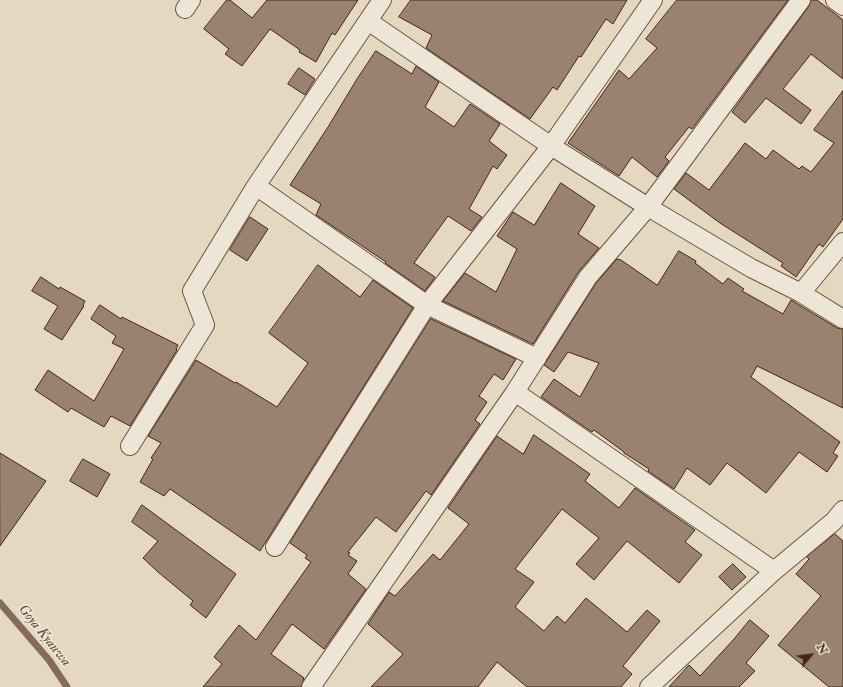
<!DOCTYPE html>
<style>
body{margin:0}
#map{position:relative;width:843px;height:687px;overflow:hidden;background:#e4d9c0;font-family:"IM FELL Double Pica",serif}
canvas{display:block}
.north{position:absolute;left:791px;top:635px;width:40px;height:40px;-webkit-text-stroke:3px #ede6d6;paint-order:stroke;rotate:61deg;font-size:11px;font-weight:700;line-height:16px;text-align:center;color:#482417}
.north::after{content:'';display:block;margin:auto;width:14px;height:18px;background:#482417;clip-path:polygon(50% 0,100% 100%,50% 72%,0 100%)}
</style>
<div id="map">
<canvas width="843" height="687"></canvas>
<div class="north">N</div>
</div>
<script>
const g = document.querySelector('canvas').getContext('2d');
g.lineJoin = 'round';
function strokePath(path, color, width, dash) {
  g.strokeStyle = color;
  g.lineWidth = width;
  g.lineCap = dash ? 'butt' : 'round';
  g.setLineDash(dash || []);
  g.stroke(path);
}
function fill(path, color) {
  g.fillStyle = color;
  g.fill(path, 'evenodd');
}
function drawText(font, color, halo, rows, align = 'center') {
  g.font = font + ' "IM FELL Double Pica",serif';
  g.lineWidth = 3.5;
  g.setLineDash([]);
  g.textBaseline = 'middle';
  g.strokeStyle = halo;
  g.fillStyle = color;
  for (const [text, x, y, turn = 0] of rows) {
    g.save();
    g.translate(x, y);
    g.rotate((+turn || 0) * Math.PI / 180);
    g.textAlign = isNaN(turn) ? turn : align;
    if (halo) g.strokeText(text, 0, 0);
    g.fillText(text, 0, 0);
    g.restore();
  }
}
strokePath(new Path2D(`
 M0 603 49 660 67 687`), '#866b5a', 7);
const building = new Path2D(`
 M227 0H230L252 18 267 0H358L335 35 332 33 316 62 299 52 300 50 270 29 242 66 225 54 229 49 204 29Z
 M411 0H627L613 24 606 19 581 57 579 56 557 90 553 87 530 119 426 48 432 35 399 17Z
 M677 0H788L692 129 689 127 665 157 669 161 657 177 632 157 619 176 568 143 619 70 629 79 657 48 646 39Z
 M811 0H817L843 20V79L811 54 783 89 811 110 801 124 766 98 745 123 732 112 809 6Z
 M376 51 412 74 416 66 439 82 425 107 454 127 470 104 500 124 489 141 507 155 497 169 493 166 469 209 482 217 471 231 448 216 414 263 435 277 425 291 385 263 386 262 316 215 321 204 290 185 328 127 357 79Z
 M299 68 315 79 305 95 288 84Z
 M843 91V219L823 247 819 244 796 277 781 266 783 263 720 223 674 189 686 173 709 190 745 143 766 159 773 150 799 169 802 166 811 172 834 143 814 130Z
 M561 183 595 206 578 234 599 248 579 271 533 344 443 301 465 273 496 292 517 249 497 236 513 212 534 225Z
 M250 217 268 229 247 261 230 250Z
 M679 251 696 261 695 263 723 284 728 278 744 289 742 291 783 314 791 300 837 328 843 329V408L757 366 751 377 840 442 833 453 838 456 827 472 799 452 766 493 727 463 710 485 687 468 674 489 648 471 649 469 624 453V452L594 430 592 432 541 397 554 379 580 397 599 363 568 352 554 372 544 365 596 283 617 259 621 260 657 285Z
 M318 265 360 297 373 280 413 308 260 551 170 489 164 496 140 482 153 459 151 458 161 443 148 436 196 360 235 383 236 382 277 407 308 363 269 333Z
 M41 277 59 289 60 287 85 301 83 305 84 306 62 340 44 329 58 306 32 291Z
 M100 305 121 319 122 317 178 345 176 349 177 350 130 426 111 416 104 427 71 408 68 412 35 390 48 370 94 401 124 349 112 343 116 336 91 319Z
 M431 319 516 359 503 380 494 374 479 396 487 402 475 420 480 424 431 495 426 491 396 532 376 517 348 552 350 553 348 555 357 561 348 574 366 589 324 649 292 624 271 654 304 678 301 687H203L222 664 214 657 239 625 256 640 311 562 305 558 307 555 290 543Z
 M534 435 590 474 585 481 619 508 635 488 695 530 685 542 702 555 679 583 627 541 594 580 576 564 599 538 562 509 515 569 534 582 515 607 544 631 557 616 565 623 586 598 627 632 647 610 660 621 623 666 632 674 621 687H527L497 662 478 687H371L403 654 368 624 389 592 395 596 433 554 440 560 469 524 448 508 497 436 523 454Z
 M0 453 46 481 0 546Z
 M83 459 110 474 97 497 70 481Z
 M142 505 236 574 206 618 190 605 193 601 158 572 143 558 158 541 132 522Z
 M835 534 843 541V687H829L778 645 821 596 796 574 809 559 807 557Z
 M733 564 746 577 732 590 719 577Z
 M750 620 769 636 746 663 755 671 739 687H669L689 665 700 676 734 639Z`);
fill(building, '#99826f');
strokePath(building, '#482417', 1);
const street = new Path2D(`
 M835 0 843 6
 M185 9 191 0
 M368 21 551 146 648 207 751 268 801 293 843 319
 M256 186 427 305 537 358
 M801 293 843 242
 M515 392 774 571
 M130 446 205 325 192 291 256 186 382 0
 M275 547 427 305 551 146 653 0
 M311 687 515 392 588 277 648 207 801 0
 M649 687 774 571 834 521 843 510`);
strokePath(street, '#6f5141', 20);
strokePath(street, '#ede6d6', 18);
drawText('italic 14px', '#674839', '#ede6d6', [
 ["Goya Kyauwa",44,636,51]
]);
</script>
